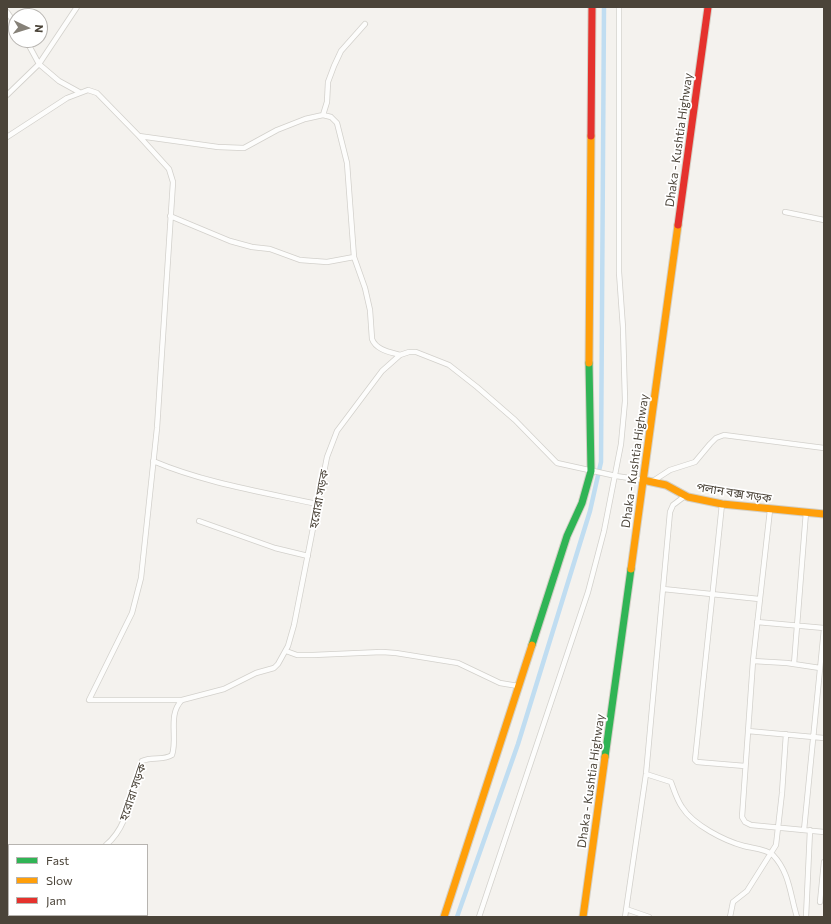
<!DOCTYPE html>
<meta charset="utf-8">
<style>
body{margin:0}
#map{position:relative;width:831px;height:924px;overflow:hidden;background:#f4f2ee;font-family:Commissioner,sans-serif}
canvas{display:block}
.frame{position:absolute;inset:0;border:8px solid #4b4439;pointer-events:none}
.legend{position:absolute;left:8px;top:844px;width:140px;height:72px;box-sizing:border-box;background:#fff;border:1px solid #b7b4b0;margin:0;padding:5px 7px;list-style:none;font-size:12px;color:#4b4439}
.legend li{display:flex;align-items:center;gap:8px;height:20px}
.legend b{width:20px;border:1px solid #b7b4b0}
.north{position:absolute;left:8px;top:8px;width:40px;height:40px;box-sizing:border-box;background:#fff;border:1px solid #b7b4b0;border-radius:50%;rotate:94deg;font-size:11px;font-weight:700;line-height:16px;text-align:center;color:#4b4439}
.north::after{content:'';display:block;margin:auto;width:14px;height:18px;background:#868178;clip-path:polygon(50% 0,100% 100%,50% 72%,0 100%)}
</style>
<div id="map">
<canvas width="831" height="924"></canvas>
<div class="frame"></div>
<ul class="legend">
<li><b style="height:5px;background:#30b455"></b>Fast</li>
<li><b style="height:5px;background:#ff9f0a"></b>Slow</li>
<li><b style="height:5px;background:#e5322d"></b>Jam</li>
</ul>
<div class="north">N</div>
</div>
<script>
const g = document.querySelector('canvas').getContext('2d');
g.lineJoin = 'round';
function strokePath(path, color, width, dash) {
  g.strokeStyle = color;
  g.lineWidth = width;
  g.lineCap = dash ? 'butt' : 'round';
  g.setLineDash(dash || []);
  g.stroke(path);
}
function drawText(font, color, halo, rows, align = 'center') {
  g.font = font + ' Commissioner,"Noto Sans Bengali",sans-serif';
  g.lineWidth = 3.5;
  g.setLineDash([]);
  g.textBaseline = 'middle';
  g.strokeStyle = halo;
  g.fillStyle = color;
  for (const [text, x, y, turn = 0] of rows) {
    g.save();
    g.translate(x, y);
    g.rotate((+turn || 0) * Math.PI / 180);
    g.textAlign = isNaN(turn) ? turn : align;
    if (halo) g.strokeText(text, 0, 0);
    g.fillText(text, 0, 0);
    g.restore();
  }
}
strokePath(new Path2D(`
 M457 917 518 744 590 511 601 462 604 7`), '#c0ddf1', 4.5);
const street = new Path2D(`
 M7 12 16 25
 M365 24 341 51 334 66 328 82 327 102 323 115 331 117 337 123 347 163 354 257 365 288 370 310 372 339C376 350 390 352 400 355
 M26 40 39 64 59 81 79 92
 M7 95 39 64 77 7
 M139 136 169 169 173 182 157 428 141 578 132 613 89 700H182
 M7 137 67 98 88 90 97 93 139 136 218 147 244 148 277 130 305 119 323 115
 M785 212 824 220
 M170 216 230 241 252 247 270 249 300 260 327 262 354 257
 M153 461C205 483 262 492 317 504
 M653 481 670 470 695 462 710 444 716 438 724 435 824 448
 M722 504 695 760 697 762 745 766
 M770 510 753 661 742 817 745 822 751 825 824 832
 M199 521 275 548 308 556
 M663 589 759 599
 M757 622 824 628
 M286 651 297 655H313L382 652 396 653 458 663 500 683 518 686
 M753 661 787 663 820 668
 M794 664 806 512
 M748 731 824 738
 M646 774 671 782C674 790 677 800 682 807 693 825 725 841 744 846 752 848 767 849 773 855 790 873 790 895 797 917
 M804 830 824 629
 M106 845C132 823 129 789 142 761 152 756 163 761 172 755 178 738 167 715 182 700L224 689 256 673 274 668 278 664 288 646 294 625 327 457 337 431 382 371 400 355 409 352H416L449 365 477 387 515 420 557 463 616 476 643 480
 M820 902 824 862
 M626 909 649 917
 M7 914H9
 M479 917 588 592 604 531 621 444 625 401 623 328 619 272V7
 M625 917 646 774 670 512 673 505 685 496
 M730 917 733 902 747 891 776 845 782 793 786 734
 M806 917 810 830`);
const fast = new Path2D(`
 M532 645 567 536 582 503 591 471 589 363
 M605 757 631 569`);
const slow = new Path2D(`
 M589 363 591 136
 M643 480 666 485 688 497 722 504 824 514
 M631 569 678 225
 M444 917 532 645
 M583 917 605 757`);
const jam = new Path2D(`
 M591 136 592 7
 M678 225 708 7`);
strokePath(street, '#d2d0cb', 6);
strokePath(fast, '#d3cfc5', 9);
strokePath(slow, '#d3cfc5', 9);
strokePath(jam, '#d3cfc5', 9);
strokePath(street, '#fdfdfc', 4.5);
strokePath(fast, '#30b455', 7);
strokePath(slow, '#ff9f0a', 7);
strokePath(jam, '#e5322d', 7);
drawText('12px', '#4b4439', '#fff', [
 ["Dhaka - Kushtia Highway",679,140,-82],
 ["Dhaka - Kushtia Highway",635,461,-82],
 ["পলান বক্স সড়ক",734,493,9],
 ["হরোরা সড়ক",319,499,-79],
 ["Dhaka - Kushtia Highway",591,781,-82],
 ["হরোরা সড়ক",133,792,-71]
]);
</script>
